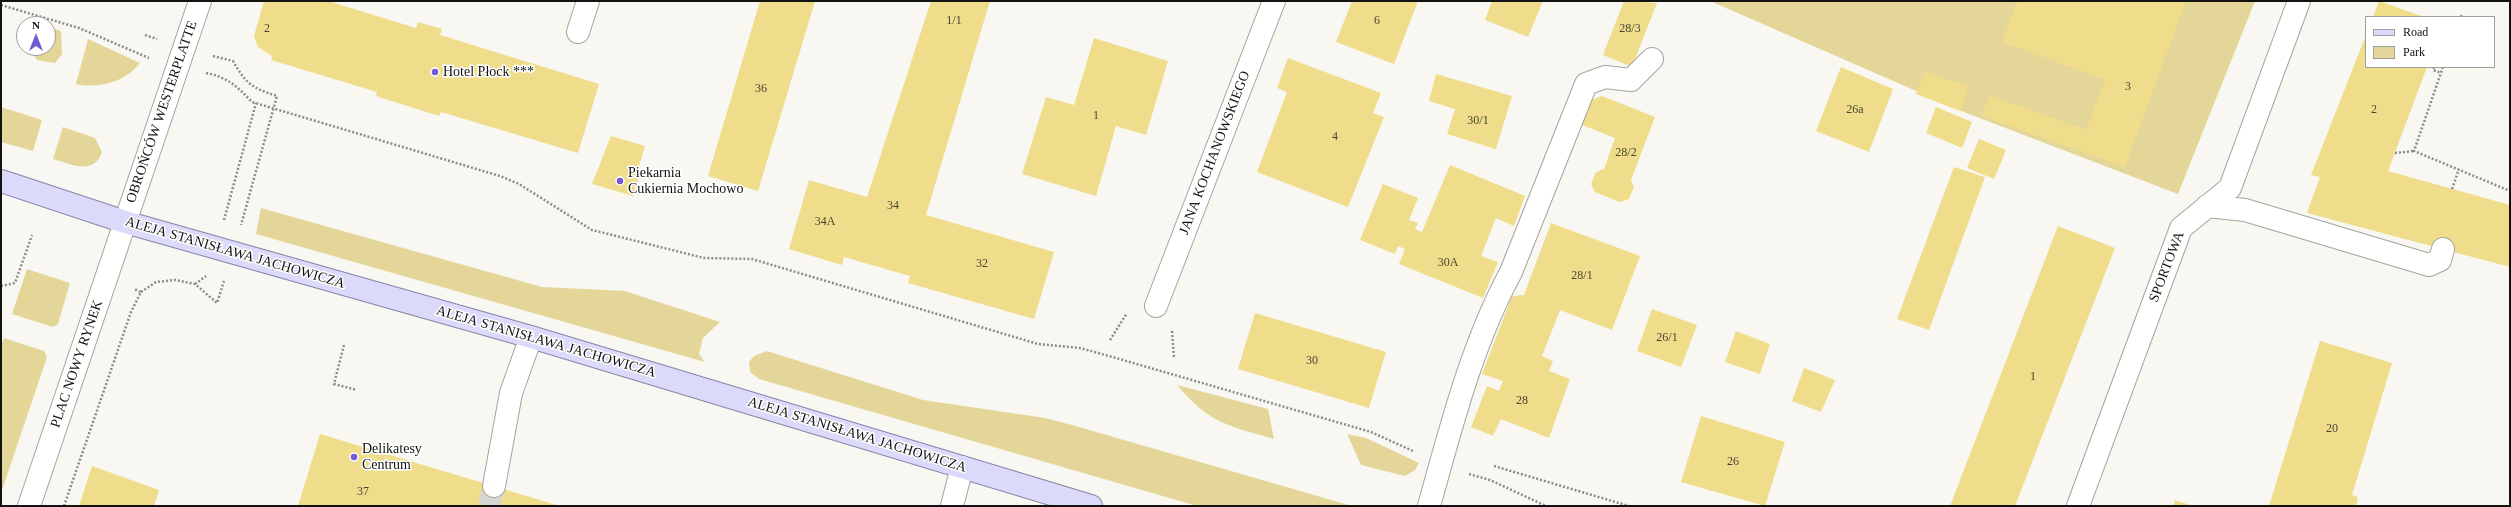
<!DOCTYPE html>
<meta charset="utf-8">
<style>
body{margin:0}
#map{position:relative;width:2511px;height:507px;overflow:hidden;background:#f8f7f1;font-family:Georgia,serif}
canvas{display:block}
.frame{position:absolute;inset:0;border:2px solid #121210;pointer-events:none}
.legend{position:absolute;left:2365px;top:16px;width:130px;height:52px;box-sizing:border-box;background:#fff;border:1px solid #a0a09f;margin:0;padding:5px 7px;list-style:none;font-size:12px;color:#121210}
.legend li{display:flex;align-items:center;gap:8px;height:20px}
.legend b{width:20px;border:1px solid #a0a09f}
.north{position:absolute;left:16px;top:16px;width:40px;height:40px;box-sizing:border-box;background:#fff;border:1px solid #a0a09f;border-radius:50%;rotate:0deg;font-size:11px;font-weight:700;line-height:16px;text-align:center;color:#121210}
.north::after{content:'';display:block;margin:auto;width:14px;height:18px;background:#705bd5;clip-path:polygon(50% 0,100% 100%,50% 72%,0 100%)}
</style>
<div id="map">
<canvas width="2511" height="507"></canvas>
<div class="frame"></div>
<ul class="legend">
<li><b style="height:5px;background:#dcdafb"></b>Road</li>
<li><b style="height:11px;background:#e4d698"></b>Park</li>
</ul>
<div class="north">N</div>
</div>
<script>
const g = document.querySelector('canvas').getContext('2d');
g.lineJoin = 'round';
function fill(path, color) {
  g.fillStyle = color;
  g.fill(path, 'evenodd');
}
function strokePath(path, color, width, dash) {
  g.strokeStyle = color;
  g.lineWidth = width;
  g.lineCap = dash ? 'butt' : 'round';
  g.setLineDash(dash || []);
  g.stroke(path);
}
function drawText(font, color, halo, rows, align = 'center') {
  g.font = font + ' Georgia,serif';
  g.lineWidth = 3;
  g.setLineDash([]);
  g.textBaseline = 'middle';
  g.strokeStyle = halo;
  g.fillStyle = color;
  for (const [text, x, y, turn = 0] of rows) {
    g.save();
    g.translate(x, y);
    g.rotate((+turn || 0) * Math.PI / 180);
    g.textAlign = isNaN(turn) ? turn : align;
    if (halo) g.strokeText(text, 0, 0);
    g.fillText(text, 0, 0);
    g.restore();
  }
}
fill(new Path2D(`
 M1710 1H2255L2178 194 1969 114Z
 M48 27 61 31 62 54 55 63 37 60 29 48H48Z
 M88 39 140 63C126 82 98 89 76 84Z
 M1 107 42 120 33 151 1 142Z
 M63 127 95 138 102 152C94 176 71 164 53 159Z
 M261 208 542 287 625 291 720 322 703 338 699 354 705 362 256 234Z
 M27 269 70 283 58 324 53 327 12 314Z
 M4 338 44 351 47 357 1 493V346Z
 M767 351 923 400 1045 418 1072 425 1352 506H1197L759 379 750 372 749 362 754 356Z
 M1177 385 1268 409 1274 439C1227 425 1210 424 1177 385Z
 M1347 434 1366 438 1419 463 1415 470 1405 476 1361 465Z`), '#e4d698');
fill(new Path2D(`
 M264 1H328L416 28 418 22 442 29 440 35 599 84 578 153 441 112 439 116 376 96 377 92 271 60 272 56 258 47 254 36Z
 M760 1H815L758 191 708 176Z
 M931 1H990L926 215 1054 252 1034 319 908 283 910 276 844 257 842 265 789 249 809 180 867 197Z
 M1352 1H1418L1394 64 1336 42Z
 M1492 1H1543L1528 37 1485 20Z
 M1624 1 1657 3 1632 67 1603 55Z
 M2017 1H2186L2125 167 1982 116 1989 95 2086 130 2105 80 2002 42Z
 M2379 1 2424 17H2373Z
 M2366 35V67H2427L2388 171 2510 205V267L2307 213 2320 177 2311 175Z
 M1094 38 1168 61 1146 135 1116 126 1096 196 1022 174 1046 97 1074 105Z
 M1288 58 1381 93 1373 113 1384 117 1348 207 1257 172 1287 92 1277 88Z
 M1841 67 1893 89 1869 152 1816 131Z
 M1925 71 1969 87 1960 111 1916 94Z
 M1436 74 1512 96 1496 149 1447 134 1455 109 1429 101Z
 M1602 96 1655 117 1631 180 1634 187 1629 199 1620 202 1595 192 1591 184 1596 172 1604 169 1615 138 1580 124 1588 101Z
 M1936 107 1972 122 1962 148 1926 133Z
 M611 136 645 146 637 173 640 174 633 196 592 184Z
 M1979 139 2006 150 1994 179 1967 168Z
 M1450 165 1525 196 1514 226 1496 218 1481 256 1498 262 1483 298 1399 264 1405 249 1398 246 1395 254 1360 240 1383 184 1418 198 1409 220 1418 223 1415 229 1422 232Z
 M1954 167 1985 177 1929 330 1897 319Z
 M1551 223 1640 256 1612 330 1560 310 1542 356 1553 361 1549 371 1570 379 1549 438 1501 419 1493 436 1471 427 1487 386 1499 391 1503 381 1482 374 1512 296 1524 295Z
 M2058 226 2115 248 2015 506H1950Z
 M1652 309 1697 325 1681 367 1637 351Z
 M1255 313 1386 352 1369 408 1238 369Z
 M1736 331 1770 344 1760 374 1725 362Z
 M2320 341 2392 363 2352 495 2358 497 2356 506H2269Z
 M1804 368 1835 380 1821 412 1792 401Z
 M1701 416 1785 442 1765 506 1681 482Z
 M320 434 560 506H298Z
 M92 466 159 490 154 506H79Z
 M2175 500 2193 506H2173Z`), '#efdd8c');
strokePath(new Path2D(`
 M489 506 494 486`), '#d6d5cf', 22, [22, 11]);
const minor = new Path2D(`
 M578 32 588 1
 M2207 206 2245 210 2429 265 2440 260 2443 249
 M1156 306 1274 1
 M494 486 511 393 531 337
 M29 506 200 1
 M952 506 962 467
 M1429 506C1451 427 1472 344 1511 272L1586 84 1605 77 1631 80 1652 59
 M2078 506 2181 228 2230 188 2299 1`);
const major = new Path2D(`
 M1 181 125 222 531 337 1091 506`);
strokePath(minor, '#a5a49f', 24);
strokePath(major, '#8684a7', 24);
strokePath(new Path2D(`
 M1 5 79 28 149 58
 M2461 17 2462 14
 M145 35 157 39
 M213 56 233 61C246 84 252 88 277 96L241 225
 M2434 67 2433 70 2441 73
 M2443 67 2414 151 2510 191
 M206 73C227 77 237 86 252 102L500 176 519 184 592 230 704 258 752 259 1038 344 1080 348 1116 358 1371 432 1413 451
 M2395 153 2414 151
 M2452 189 2459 169
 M224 220 256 103
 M195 284 206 276
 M1 286 15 283 32 235
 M141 292 156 282 175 280 195 284 217 303 224 281
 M1172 331 1174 359
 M1110 340 1127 313
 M344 345 334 384 357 390
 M1494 466 1629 506
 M1469 474 1490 480 1546 506
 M64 506 131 312 141 292 134 289`), '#8b8b87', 2.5, [2, 2]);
strokePath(minor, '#fff', 22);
strokePath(major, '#dcdafb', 22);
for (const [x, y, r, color] of [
 [435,72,4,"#705bd5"],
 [620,181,4,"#705bd5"],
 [354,457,4,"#705bd5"]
]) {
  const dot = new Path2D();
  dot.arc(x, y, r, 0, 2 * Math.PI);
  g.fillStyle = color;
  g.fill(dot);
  strokePath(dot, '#fff', 1.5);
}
drawText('12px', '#49452f', null, [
 ["1/1",954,21],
 ["6",1377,21],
 ["2",267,29],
 ["28/3",1630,29],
 ["3",2128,87],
 ["36",761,89],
 ["26a",1855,110],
 ["2",2374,110],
 ["1",1096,116],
 ["30/1",1478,121],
 ["4",1335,137],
 ["28/2",1626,153],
 ["34",893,206],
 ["34A",825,222],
 ["30A",1448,263],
 ["32",982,264],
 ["28/1",1582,276],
 ["26/1",1667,338],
 ["30",1312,361],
 ["1",2033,377],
 ["28",1522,401],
 ["20",2332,429],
 ["26",1733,462],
 ["37",363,492]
]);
drawText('14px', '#121210', '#fff', [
 ["Hotel Płock ***",443,72],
 ["Piekarnia",628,173],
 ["Cukiernia Mochowo",628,189],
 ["Delikatesy",362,449],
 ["Centrum",362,465]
], 'left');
drawText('14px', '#121210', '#fff', [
 ["OBROŃCÓW WESTERPLATTE",162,112,-71],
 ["JANA KOCHANOWSKIEGO",1215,153,-69],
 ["ALEJA STANISŁAWA JACHOWICZA",235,253,16],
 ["SPORTOWA",2167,267,-69],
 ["ALEJA STANISŁAWA JACHOWICZA",546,342,16],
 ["PLAC NOWY RYNEK",77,364,-71],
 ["ALEJA STANISŁAWA JACHOWICZA",857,435,17]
]);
</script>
